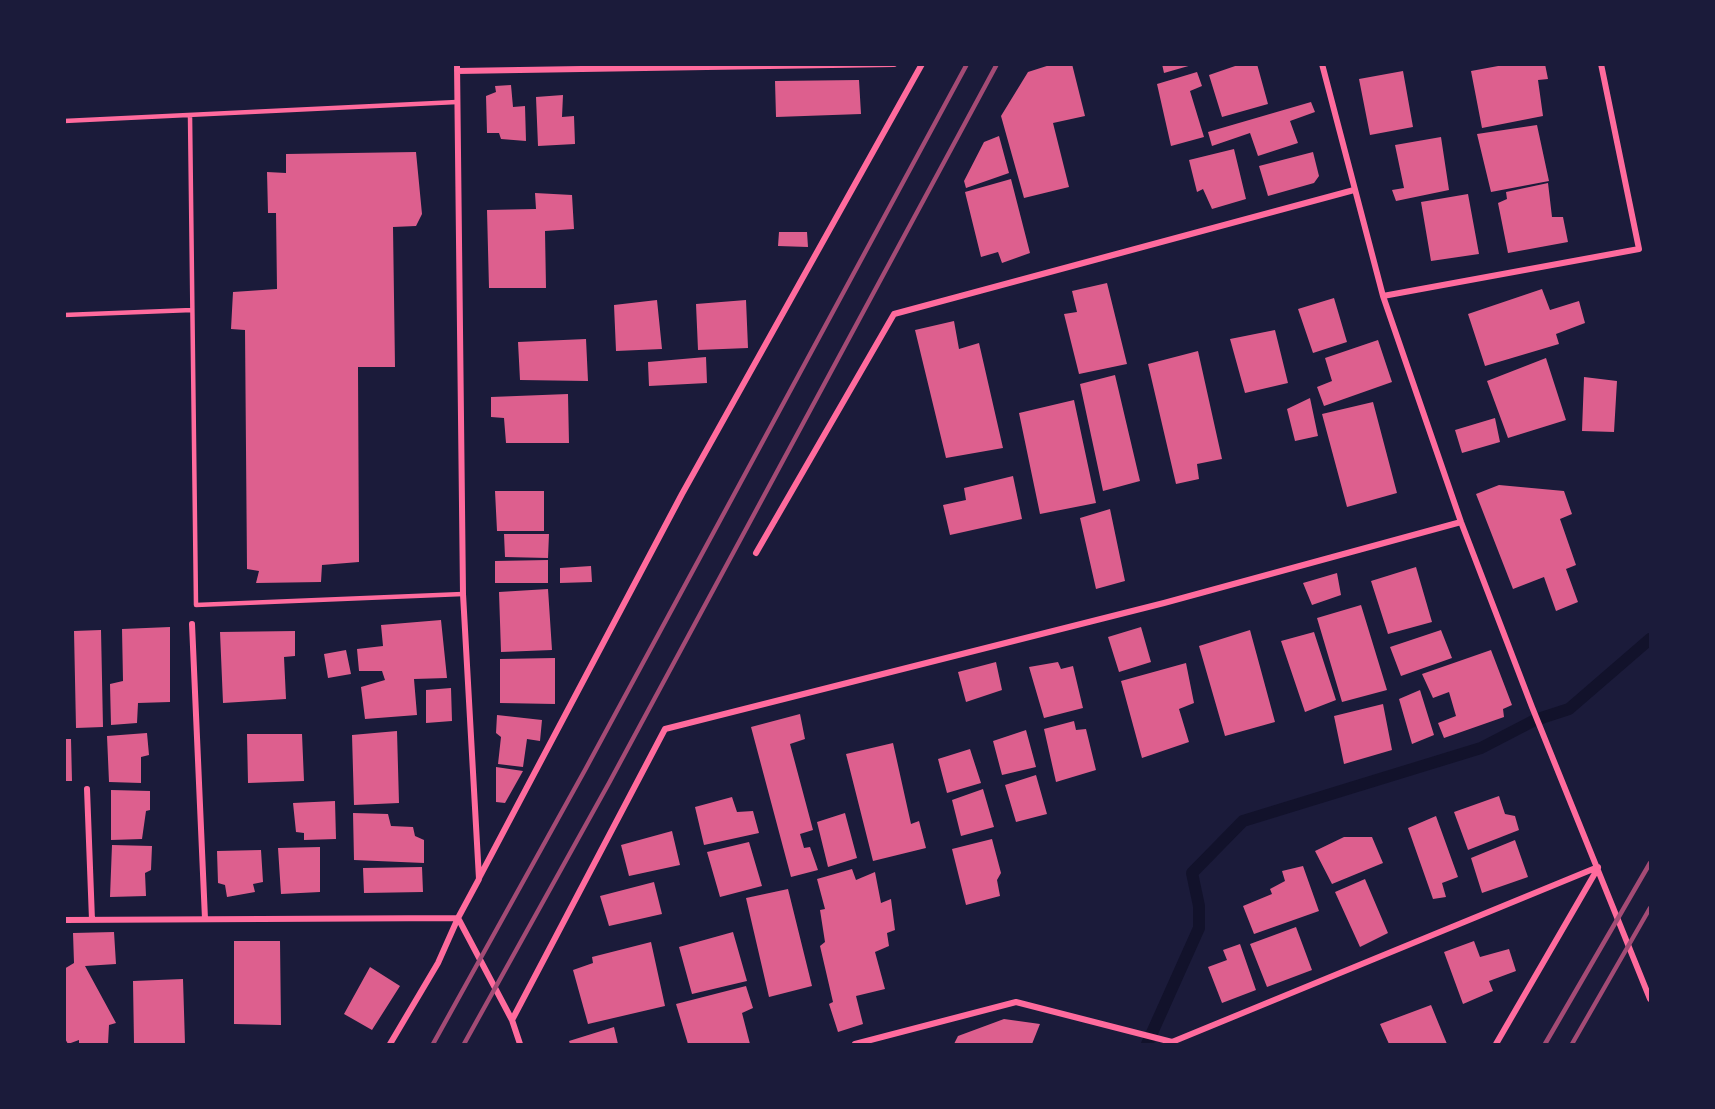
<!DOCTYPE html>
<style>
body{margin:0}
#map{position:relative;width:1715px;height:1109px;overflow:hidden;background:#1b1b3a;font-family:Roboto,sans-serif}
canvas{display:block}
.frame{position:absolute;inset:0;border:66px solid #1b1b3a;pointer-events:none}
</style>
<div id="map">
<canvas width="1715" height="1109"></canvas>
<div class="frame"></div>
</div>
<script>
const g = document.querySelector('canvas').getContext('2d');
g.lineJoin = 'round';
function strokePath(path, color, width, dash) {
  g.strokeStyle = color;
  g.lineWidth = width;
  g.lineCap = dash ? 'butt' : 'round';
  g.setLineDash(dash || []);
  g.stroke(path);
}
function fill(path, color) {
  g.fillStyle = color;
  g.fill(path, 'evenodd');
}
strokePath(new Path2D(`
 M1147 1044 1199 928V906L1192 873 1243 821 1481 748 1535 720 1569 709 1650 639`), '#12122b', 12);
fill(new Path2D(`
 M1053 64H1072L1085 116 1053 123 1069 187 1024 198 1001 116 1028 72Z
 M1162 64H1192V65L1164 73Z
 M1241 64H1257L1268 104 1222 117 1209 75Z
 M1509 64H1545L1548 79 1538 80 1543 116 1482 128 1471 71Z
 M1403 71 1413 127 1370 135 1359 79Z
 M1197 72 1202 86 1190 91 1204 137 1171 146 1157 84Z
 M859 80 861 114 776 117 775 81Z
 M511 85 513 107 525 106 526 141 501 139 499 133H487L486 96 496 92 495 86Z
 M563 95 562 117 574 116 575 144 538 146 536 97Z
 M1311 102 1315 112 1290 121 1298 143 1258 156 1250 133 1212 146 1208 132Z
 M1537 125 1549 181 1491 192 1477 134Z
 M999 136 1009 173 966 188 964 181 984 142Z
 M1441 137 1449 190 1396 201 1392 190 1404 188 1395 145Z
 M1234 149 1246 199 1212 209 1203 189 1197 192 1189 160Z
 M416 152 422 214 416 226 393 227 395 367H358L359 562 322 565 321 582 256 583 259 571 247 569 245 330 231 329 233 292 277 289 276 213H268L267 172 286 173V154Z
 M1313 152 1319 176 1314 183 1268 196 1259 166Z
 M1011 179 1030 253 1002 263 998 252 981 257 965 192Z
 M1548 183 1552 217H1563L1568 242 1508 253 1498 203 1507 199 1506 192Z
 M535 193 572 195 574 229 545 231 546 288H489L487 210 536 209Z
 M1468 194 1479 254 1431 261 1421 202Z
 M779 232H807L808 247 778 246Z
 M1107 283 1127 364 1079 374 1064 314 1077 312 1072 291Z
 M1542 289 1550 310 1579 301 1585 323 1556 334 1559 344 1485 366 1468 314Z
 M1334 298 1347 342 1313 353 1298 309Z
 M657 300 662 349 616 351 614 305Z
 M746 300 748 348 698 350 696 304Z
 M954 321 959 349 979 343 1003 448 946 458 915 330Z
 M1275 330 1288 383 1245 393 1230 339Z
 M586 339 588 381 520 380 518 342Z
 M1378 340 1392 382 1324 406 1317 387 1332 381 1325 358Z
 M1198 351 1222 459 1197 464 1199 479 1176 484 1148 364Z
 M706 357 707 383 649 386 648 362Z
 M1546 358 1566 420 1508 438 1487 381Z
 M1115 375 1140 481 1103 491 1080 384Z
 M1584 377 1617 381 1614 432 1582 431Z
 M568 394 569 443H506L504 418 491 417V397Z
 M1310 398 1318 436 1295 441 1287 409Z
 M1074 400 1096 503 1040 514 1019 413Z
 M1373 402 1397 493 1347 507 1322 414Z
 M1495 418 1500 442 1462 453 1455 430Z
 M1013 476 1022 519 950 535 943 505 966 500 964 488Z
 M1499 485 1564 491 1572 514 1560 519 1576 565 1566 569 1578 602 1556 611 1544 577 1513 589 1476 494Z
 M495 491H544V531H497Z
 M1110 509 1125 581 1096 589 1080 518Z
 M504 534H549L548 558 505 557Z
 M548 560V583H495V561Z
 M591 566 592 582 560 583V568Z
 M1416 567 1432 622 1388 634 1371 581Z
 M1337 573 1341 595 1312 605 1303 583Z
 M548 589 552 650 501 652 499 592Z
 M1361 605 1387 690 1342 702 1317 618Z
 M441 620 447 678 414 679 417 715 365 719 361 687 385 680 382 671H359L357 649 383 646 381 625Z
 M170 627V702L138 703 137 723 111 725 110 684 123 681 122 629Z
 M1141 627 1151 662 1119 672 1108 637Z
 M101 630 103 727 76 728 74 631Z
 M1250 630 1275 722 1225 736 1199 646Z
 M1441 630 1452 658 1401 676 1390 647Z
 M295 631V656L284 657 286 699 223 703 220 632Z
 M1314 632 1336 700 1305 712 1281 641Z
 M346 650 351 674 328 678 324 654Z
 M1491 650 1512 705 1503 709 1504 717 1444 738 1438 723 1456 716 1449 692 1433 698 1422 674Z
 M555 658V704L500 703V659Z
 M996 662 1002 690 966 702 958 672Z
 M1058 662 1061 669 1073 666 1083 708 1044 718 1029 667Z
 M1186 663 1194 703 1179 709 1189 742 1142 758 1121 681Z
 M451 688 452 721 426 723V690Z
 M1420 690 1434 735 1412 744 1399 699Z
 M1383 704 1392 750 1344 764 1334 716Z
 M800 714 805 739 790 744 813 830 800 834 804 848 810 847 818 870 791 877 751 727Z
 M497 715 542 720 540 741 527 739 523 767 498 764 501 737 496 733Z
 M1074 721 1076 730 1086 729 1096 770 1056 782 1044 729Z
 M1026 730 1036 767 1002 775 993 741Z
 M397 731 399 803 354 805 352 735Z
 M147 733 149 755 141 757V783L109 782 107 736Z
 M247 734H302L304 781 248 783Z
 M64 739H71L72 781H64Z
 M893 743 911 824 919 821 926 848 873 861 846 754Z
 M970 749 981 783 947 793 938 759Z
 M496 767 523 771 505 803 496 802Z
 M1036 775 1047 814 1016 822 1005 785Z
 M983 789 994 827 961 836 952 800Z
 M111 790 150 791V810L146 811 142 839 111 840Z
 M1499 796 1505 814 1515 816 1519 830 1468 850 1454 812Z
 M732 797 737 812 753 811 759 833 704 845 695 807Z
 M335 801 336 839 304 840V833L296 832 293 803Z
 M353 813 388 814 391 826 413 827 415 836 424 840V863L354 860Z
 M845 813 857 858 828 867 817 822Z
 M1436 816 1458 877 1442 883 1446 897 1433 899 1408 828Z
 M672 831 680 865 629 876 621 845Z
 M1344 837H1372L1383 863 1332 884 1315 851Z
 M992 839 1001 873 997 880 1000 896 966 905 952 849Z
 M1515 840 1528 877 1482 893 1471 858Z
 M749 842 762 886 720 897 707 852Z
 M112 845 152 846 151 870 145 873 146 896 110 897Z
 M320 847V892L281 894 278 848Z
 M261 850 263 882 253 884 255 892 227 897 225 885 218 883 217 851Z
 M1303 866 1319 911 1254 934 1243 906 1272 894 1270 889 1285 881 1282 871Z
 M422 867 423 892 364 893 363 868Z
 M852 869 856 880 875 872 881 903 891 899 895 930 887 933 889 946 875 952 885 989 856 996 863 1024 838 1032 829 1004 833 1002 820 946 825 942 820 910 825 909 817 879Z
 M1365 879 1388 933 1360 947 1335 892Z
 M654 882 662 914 609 926 600 896Z
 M788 889 812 986 769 997 746 898Z
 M1296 927 1312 970 1267 987 1250 944Z
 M114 932 116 964 85 966 116 1023 109 1025 108 1044H79V1040L68 1044 64 1037V969L74 963 73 933Z
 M733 932 747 981 692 994 679 947Z
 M234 941H280L281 1025 234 1024Z
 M1474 941 1480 957 1509 949 1516 971 1489 981 1493 991 1463 1004 1444 952Z
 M651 942 665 1006 588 1024 573 970 593 963 592 957Z
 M1240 944 1256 990 1222 1003 1208 967 1227 960 1223 950Z
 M370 967 400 986 372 1030 344 1014Z
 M183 979 185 1044H134L133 981Z
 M746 986 753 1008 742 1013 750 1044H688L676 1004Z
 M1431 1005 1447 1044H1389L1380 1024Z
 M1004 1019 1040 1024 1032 1044H954L958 1036Z
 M614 1027 618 1044H570L569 1041Z`), '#dd5f8e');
strokePath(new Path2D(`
 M190 115 196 605 463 594
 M64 121 457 102
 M64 315 192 310`), '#ff6b9d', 4.5);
strokePath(new Path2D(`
 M1322 64 1383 296 1461 522 1532 707 1650 999
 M457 71 894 64
 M1383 296 1639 249 1601 64
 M756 553 894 314 1354 190
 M192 624 205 919
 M87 789 92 920
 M479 878 682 494 922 64
 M64 920 458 918 512 1020
 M390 1044 438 963 458 918 479 879 463 594 457 64
 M520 1044 512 1020 665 729 1164 603 1461 522
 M855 1044 1016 1002 1172 1042 1598 867
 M1496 1044 1598 868`), '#ff6b9d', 6);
strokePath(new Path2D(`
 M433 1044 585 770 967 64
 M464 1044 609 783 997 64
 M1545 1044 1650 863
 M1572 1044 1650 908`), '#a44b75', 4.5);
</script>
